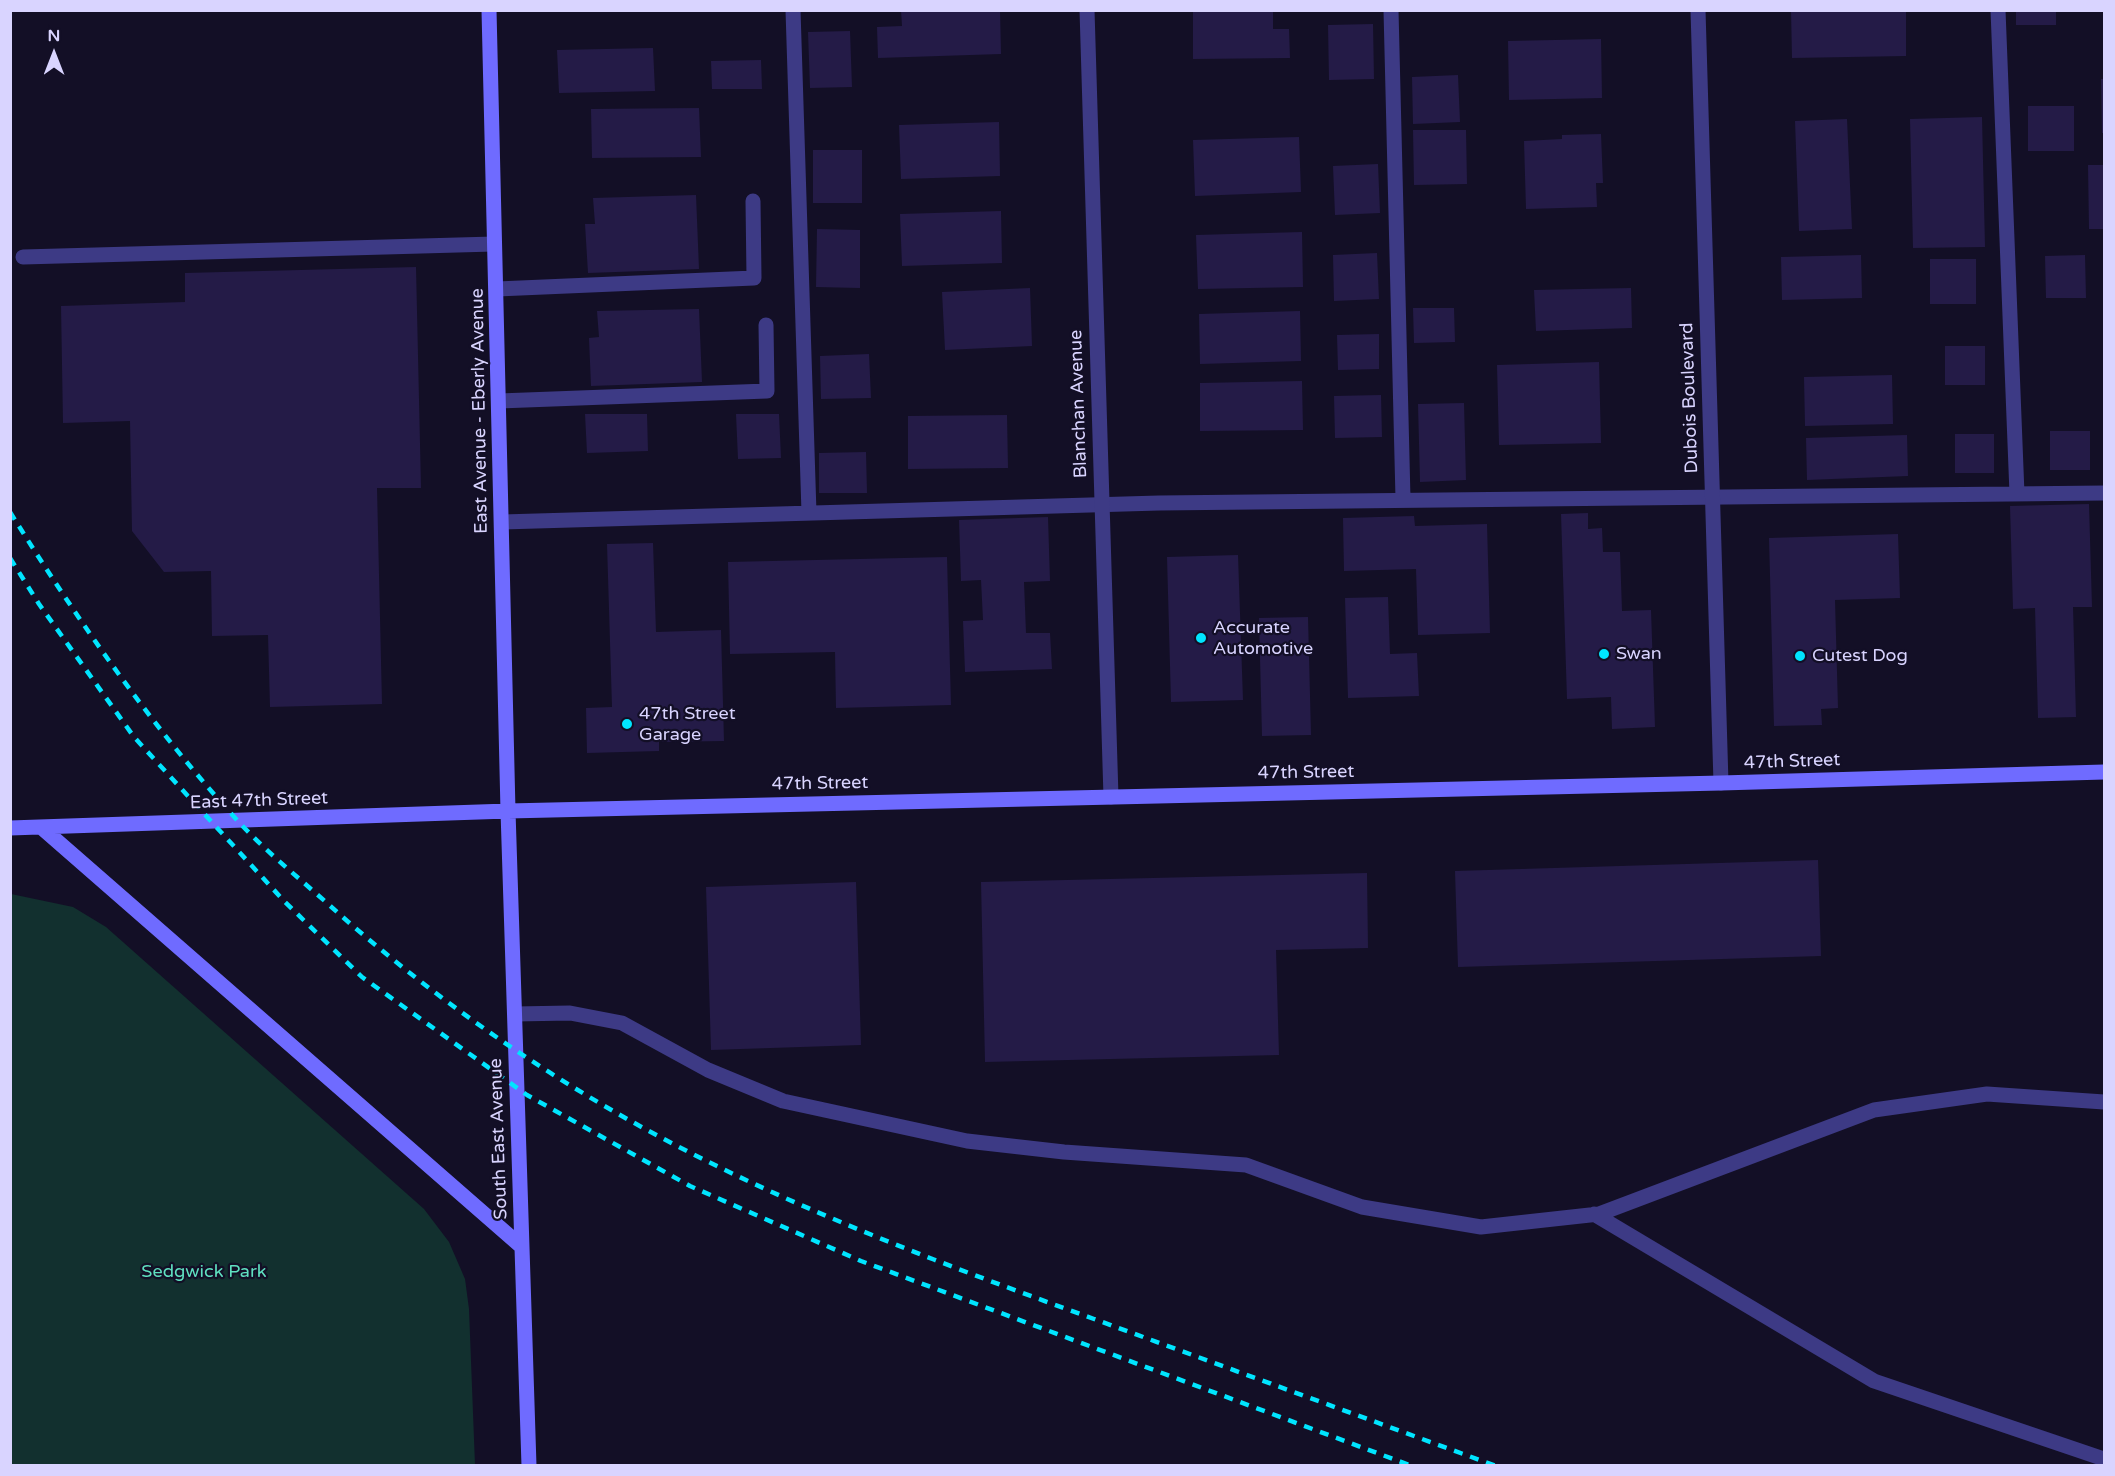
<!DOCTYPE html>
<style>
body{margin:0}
#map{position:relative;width:2115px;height:1476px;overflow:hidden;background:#130f26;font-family:"Varela Round",sans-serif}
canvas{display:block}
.frame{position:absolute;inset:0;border:12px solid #d9d4ff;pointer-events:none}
.north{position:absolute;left:24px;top:24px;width:60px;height:60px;-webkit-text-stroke:4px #130f26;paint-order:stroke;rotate:0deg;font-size:16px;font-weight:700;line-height:24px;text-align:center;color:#d9d4ff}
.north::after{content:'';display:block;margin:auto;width:21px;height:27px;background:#d9d4ff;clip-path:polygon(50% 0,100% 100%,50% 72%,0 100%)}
</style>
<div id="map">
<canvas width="2115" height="1476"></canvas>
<div class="frame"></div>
<div class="north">N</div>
</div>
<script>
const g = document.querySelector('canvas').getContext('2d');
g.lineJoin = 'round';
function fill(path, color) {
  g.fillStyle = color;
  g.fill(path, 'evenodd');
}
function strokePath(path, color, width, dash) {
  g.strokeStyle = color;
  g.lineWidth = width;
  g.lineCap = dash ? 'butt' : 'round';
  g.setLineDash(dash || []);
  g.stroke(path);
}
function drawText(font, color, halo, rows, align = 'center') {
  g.font = font + ' "Varela Round",sans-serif';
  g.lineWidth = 4.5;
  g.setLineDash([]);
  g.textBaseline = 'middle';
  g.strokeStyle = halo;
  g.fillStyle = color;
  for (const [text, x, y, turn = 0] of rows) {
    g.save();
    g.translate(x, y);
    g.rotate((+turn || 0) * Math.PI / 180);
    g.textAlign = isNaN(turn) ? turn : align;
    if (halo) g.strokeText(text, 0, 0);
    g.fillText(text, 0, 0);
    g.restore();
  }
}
fill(new Path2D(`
 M11 894 73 907 106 927 424 1209 449 1242 465 1279 469 1309 475 1465H11Z`), '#12302f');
fill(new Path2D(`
 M901 10H1000L1001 54 878 58 877 27 902 26Z
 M1193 10H1273V29H1289L1290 58 1193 59Z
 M1791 10H1906V56L1792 58Z
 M2016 10H2056V25H2016Z
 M1373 24 1374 79 1329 80 1328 25Z
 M850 31 852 87 810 88 808 32Z
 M1601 39 1602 98 1509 100 1508 41Z
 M653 48 655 91 559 93 557 50Z
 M761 60 762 89H712L711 61Z
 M1458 75 1460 122 1413 124 1412 77Z
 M2101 79H2104V133H2102Z
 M2028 106H2074V151H2028Z
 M699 108 701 157 592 158 591 109Z
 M1982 117 1985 247 1913 248 1910 119Z
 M1847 119 1852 229 1799 231 1795 121Z
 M999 122 1000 176 901 179 899 125Z
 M1413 130H1466L1467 184 1414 185Z
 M1601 134 1603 183H1596L1597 207 1526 209 1524 141 1562 139V135Z
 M1299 137 1301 192 1195 196 1193 140Z
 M813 150H862V203H813Z
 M1378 164 1380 213 1335 215 1333 166Z
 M2088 165H2104V229H2089Z
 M696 195 699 269 588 273 585 224H595L593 198Z
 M1001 211 1002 263 902 266 900 214Z
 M817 229 860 230V288L816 287Z
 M1302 232 1303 287 1198 289 1196 235Z
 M1377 253 1379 299 1334 301 1333 255Z
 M1861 255 1862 298 1782 300 1781 257Z
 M2085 255 2086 298H2046L2045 256Z
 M1930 259H1976V304H1930Z
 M416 267 421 488H377L382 704 270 707 268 635 212 636 211 571 164 572 132 531 130 421 63 423 61 306 185 302V273Z
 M1030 288 1032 346 945 350 942 292Z
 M1631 288 1632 328 1536 331 1534 290Z
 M1413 308H1454L1455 342 1414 343Z
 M699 309 702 382 591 386 589 338 599 337 597 311Z
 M1300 311 1301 361 1200 364 1199 314Z
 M1379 334V369L1338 370 1337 335Z
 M1945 346H1985V385H1945Z
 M869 354 871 398 821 399 820 356Z
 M1599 362 1601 443 1499 445 1497 365Z
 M1892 375 1893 424 1805 426 1804 377Z
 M1302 381 1303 430 1200 431V383Z
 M1381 395 1382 437 1335 438 1334 396Z
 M1464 403 1466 480 1420 482 1418 404Z
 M585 414H647L648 451 587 453Z
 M736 414H779L781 458 738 459Z
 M1007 415 1008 468 908 469V416Z
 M2050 431H2090V470H2050Z
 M1955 434H1994V473H1955Z
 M1907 435 1908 476 1807 480 1806 438Z
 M866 452 867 493H819V453Z
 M2089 504 2092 607H2073L2076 717 2038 718 2035 608 2013 609 2010 506Z
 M1588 513V529L1602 528 1603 552H1620L1622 611 1651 610 1655 727 1612 729 1611 697 1567 699 1561 514Z
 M1414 516 1415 526 1487 524 1490 633 1418 635 1416 569 1344 571 1343 518Z
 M1048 517 1050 581 1024 582 1026 633H1050L1052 669 965 672 963 621 983 620 981 580 961 581 959 520Z
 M1898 534 1900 598 1835 600 1838 708 1821 709 1822 725 1774 726 1769 538Z
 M653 543 656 632 721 630 724 741 659 742V751L587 753 586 708 612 707 607 544Z
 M1238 555 1243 700 1171 702 1167 557Z
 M947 557 951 705 836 708 835 652 730 654 728 562Z
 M1388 597 1390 654 1417 653 1419 696 1348 698 1345 598Z
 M1308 617 1311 735 1262 736 1259 618Z
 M1818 860 1821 956 1458 967 1455 871Z
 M1367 873 1368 948 1276 950 1279 1055 985 1062 981 882Z
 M856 882 861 1045 711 1050 706 887Z`), '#241b47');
strokePath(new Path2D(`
 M793 10 809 513
 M1391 10 1403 499
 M1998 10 2017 494
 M23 257 494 244
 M497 289 754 278 753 201
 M499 401 767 391 766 325
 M502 522 1159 503 2104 493
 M515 1014 570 1013 622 1023 708 1070 783 1101 967 1141 1064 1152 1246 1165 1362 1207 1481 1227 1599 1214 1874 1110 1987 1094 2104 1102
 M1594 1214 1874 1381 2104 1459`), '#3d3a85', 15);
strokePath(new Path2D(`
 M1087 10 1111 797
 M1698 10 1721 783`), '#3d3a85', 15);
strokePath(new Path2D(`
 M489 10 508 811 529 1466
 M41 827 522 1247
 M10 828 508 811 1721 783 2104 772`), '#6f6bff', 15);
strokePath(new Path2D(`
 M10 512C77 619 151 726 237 820 267 853 304 882 337 912 415 981 498 1042 586 1095 745 1191 920 1256 1094 1319 1228 1368 1362 1417 1496 1466
 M10 558 39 604 134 737 284 901 362 977 527 1095 690 1186 861 1261 1412 1466`), '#00e5ff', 4.5, [9, 8]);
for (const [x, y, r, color] of [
 [1201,638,6,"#00e5ff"],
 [1604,654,6,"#00e5ff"],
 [1800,656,6,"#00e5ff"],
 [627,724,6,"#00e5ff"]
]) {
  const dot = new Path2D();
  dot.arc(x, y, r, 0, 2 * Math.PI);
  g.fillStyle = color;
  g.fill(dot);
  strokePath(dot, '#130f26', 2);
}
drawText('18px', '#d9d4ff', '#130f26', [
 ["Dubois Boulevard",1690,398,-92],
 ["Blanchan Avenue",1079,404,-92],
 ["East Avenue - Eberly Avenue",480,411,-91],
 ["47th Street",1792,762,-2],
 ["47th Street",1306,773,-1],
 ["47th Street",820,784,-1],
 ["East 47th Street",259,801,-2],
 ["South East Avenue",499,1139,-92]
]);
drawText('18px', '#d9d4ff', '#130f26', [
 ["Accurate",1213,628],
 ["Automotive",1213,649],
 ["Swan",1616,654],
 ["Cutest Dog",1812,656],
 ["47th Street",639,714],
 ["Garage",639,735]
], 'left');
drawText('18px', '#5fe0c0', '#130f26', [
 ["Sedgwick Park",204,1272]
]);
</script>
